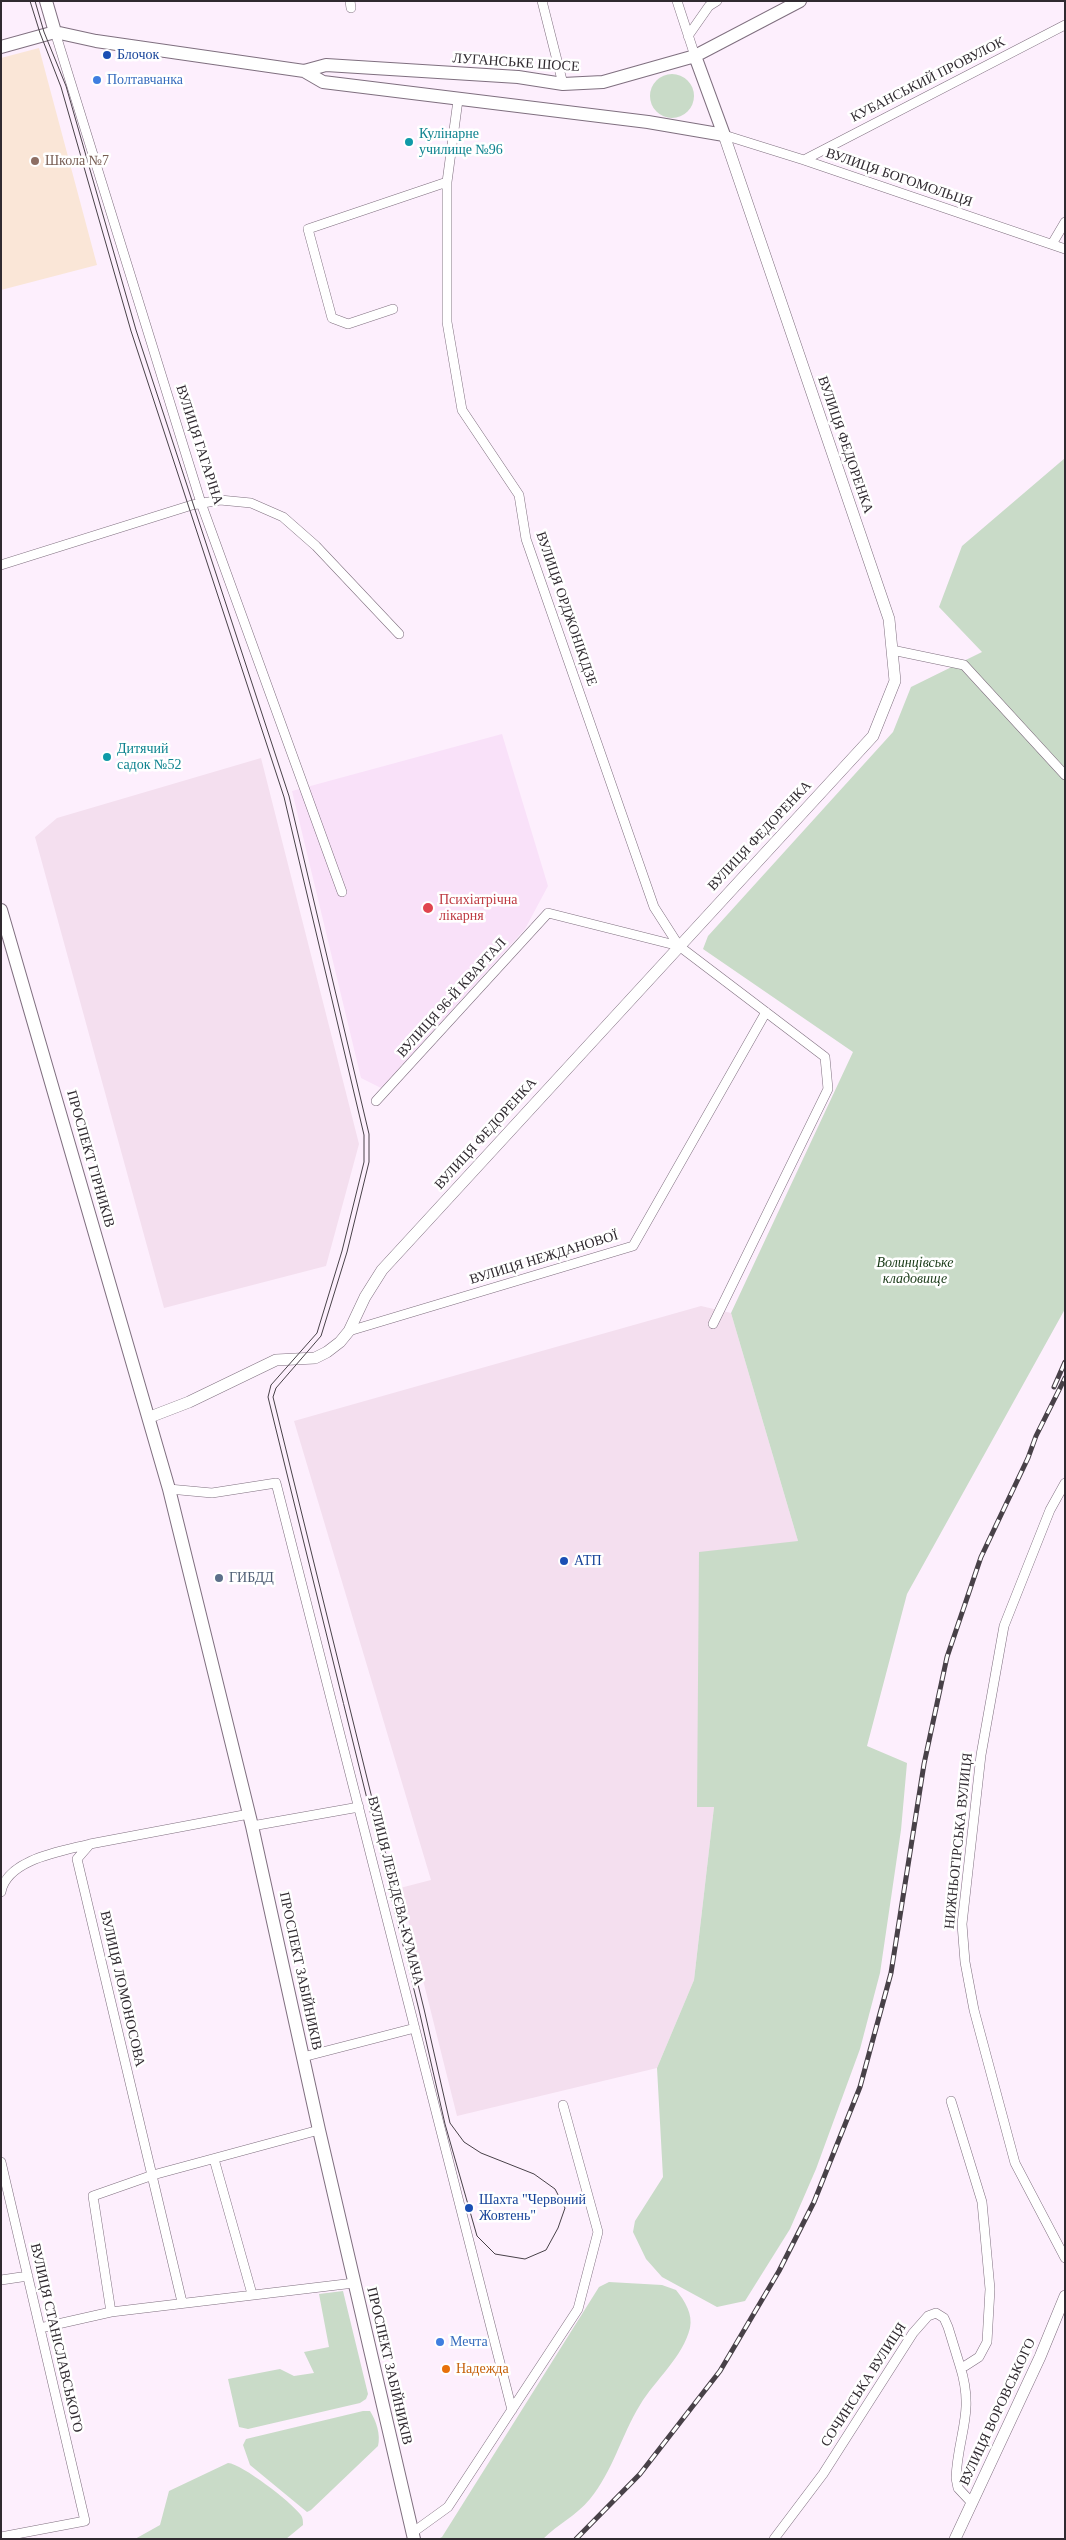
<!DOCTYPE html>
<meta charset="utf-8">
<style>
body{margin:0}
#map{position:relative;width:1066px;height:2540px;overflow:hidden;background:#fdeffd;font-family:Georgia,serif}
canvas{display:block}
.frame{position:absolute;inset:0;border:2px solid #302a30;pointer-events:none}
</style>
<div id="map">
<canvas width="1066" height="2540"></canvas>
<div class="frame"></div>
</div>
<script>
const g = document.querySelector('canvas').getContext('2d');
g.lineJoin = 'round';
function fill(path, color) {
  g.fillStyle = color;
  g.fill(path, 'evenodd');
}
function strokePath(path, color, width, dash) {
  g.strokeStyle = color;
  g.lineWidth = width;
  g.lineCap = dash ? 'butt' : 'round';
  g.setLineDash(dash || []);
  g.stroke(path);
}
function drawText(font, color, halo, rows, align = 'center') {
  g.font = font + ' Georgia,serif';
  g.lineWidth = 5;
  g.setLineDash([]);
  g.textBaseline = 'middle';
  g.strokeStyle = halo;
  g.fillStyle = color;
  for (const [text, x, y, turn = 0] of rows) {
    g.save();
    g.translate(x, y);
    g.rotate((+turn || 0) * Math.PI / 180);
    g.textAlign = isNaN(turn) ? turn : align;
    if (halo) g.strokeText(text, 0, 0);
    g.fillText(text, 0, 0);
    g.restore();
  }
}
fill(new Path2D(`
 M502 734 548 886 525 929 381 1088 361 1078 292 791Z`), '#f9e1f9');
fill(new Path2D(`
 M261 758 359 1144 326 1266 164 1308 35 837 57 818Z
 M701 1306 731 1313 798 1541 697 1807H714L694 1980 657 2068 457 2116 400 1888 431 1880 294 1421Z`), '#f4dfef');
fill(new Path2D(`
 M39 48 97 265 1 290V58Z`), '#fae6d7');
fill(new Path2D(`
 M650 96a22 22 0 1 1 44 0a22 22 0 1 1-44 0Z
 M1065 458V1309L907 1594 867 1746 907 1763 901 1830 880 1973 860 2049 816 2169 790 2229 745 2301 717 2307 662 2277 646 2259 633 2232 635 2221 663 2177 657 2068 694 1980 714 1807H697L699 1552 798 1541 731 1313 853 1052 703 949 708 936 893 732 911 687 982 652 939 607 962 546Z
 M609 2282 662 2285 676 2290C685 2301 693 2314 690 2328 683 2357 655 2380 640 2405 621 2436 613 2471 590 2499 576 2516 558 2524 543 2539H438L442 2537 599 2287Z
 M343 2291 368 2394 366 2399 360 2403 248 2429 239 2427 228 2379 280 2369 294 2376 314 2373 304 2352 329 2347 319 2294Z
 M363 2411H370C376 2420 381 2435 378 2446L311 2510 307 2512 250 2465 243 2445 246 2439Z
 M228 2463C242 2464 291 2502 300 2514 303 2517 303 2521 303 2525L286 2539H135L160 2525 169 2491Z`), '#c9dbc8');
const minor = new Path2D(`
 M350 1 351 8
 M542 1 563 84
 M677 1 695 56
 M55 32 201 503 342 892
 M688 36 709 6 717 1
 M458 100 447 182V322L462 410 519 495 526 539 654 907 679 946
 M724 135 804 160 1065 249
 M804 160 1065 25
 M1052 244 1065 222
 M393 309 348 324 332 318 308 229 447 182
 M1 565 192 505 220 500 251 503 283 517 316 546 399 634
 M892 650 964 665 1065 775
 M376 1101 548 913 679 946 825 1057 828 1089 713 1324
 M349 1331 633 1246 766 1012
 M1065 1483 1050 1510 1004 1626 981 1755 962 1924 965 1962 974 2010 1015 2163 1065 2258
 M169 1489 212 1493 276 1483 512 2410
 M252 1826 359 1807
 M1 1892C7 1859 63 1851 90 1844
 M303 2057 415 2028
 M214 2159 252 2294
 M1 2162 85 2521 1 2537
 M1 2280 28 2276
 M182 2302 77 1859 90 1844 249 1814
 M111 2312 354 2283
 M40 2328 111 2312 93 2196 153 2175 319 2130
 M960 2366C975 2413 958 2433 956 2478L958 2488 972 2503
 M412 2533 448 2507 578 2309 598 2232 563 2105
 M774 2539 823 2474 913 2333 928 2316 936 2313 944 2318 948 2327 960 2366H965L979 2357 987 2342 990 2289 982 2202 951 2101`);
const tertiary = new Path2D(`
 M150 1417 189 1402 276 1360 315 1358 327 1352 340 1342 349 1331 365 1297 382 1270 873 736 895 681 889 619 724 135
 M955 2539 1040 2357 1065 2296`);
const secondary = new Path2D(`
 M46 1 55 32
 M1 47 55 32 96 41 304 71 326 65 518 77 563 84 603 82 695 56 800 1
 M304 71 323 82 648 122 724 135 695 56
 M1 910 169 1489 252 1826 319 2130 414 2539`);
strokePath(minor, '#7f6f7f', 10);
strokePath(tertiary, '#7f6f7f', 12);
strokePath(secondary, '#7f6f7f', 14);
strokePath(minor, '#fff', 9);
strokePath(tertiary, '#fff', 11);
strokePath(secondary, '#fff', 12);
strokePath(new Path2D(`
 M30 1 40 33 61 87 131 331 284 797 364 1135V1162L342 1251 317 1333 271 1385 268 1397 419 2010 445 2124 477 2236 495 2254 525 2259 546 2250 558 2228 565 2208 555 2189 534 2174 481 2153 464 2142 450 2123 424 2009 273 1397 276 1388 321 1336 347 1252 369 1162V1134L289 796 136 330 66 86 44 32 35 1`), '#484148', 1);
const rail = new Path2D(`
 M1054 1387 1065 1362
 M576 2539 640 2474 720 2371 779 2271 814 2202 860 2087 891 1973 924 1764 947 1657 981 1557 1028 1458 1036 1436 1065 1378`);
strokePath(rail, '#484148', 5);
strokePath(rail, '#fff', 3, [9]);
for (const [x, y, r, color] of [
 [107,55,5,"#1a4fb4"],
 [97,80,5,"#3f7fe0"],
 [409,142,5,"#0f9aa8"],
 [35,161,5,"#8d6e63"],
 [107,757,5,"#0f9aa8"],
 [428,908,6,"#e0444e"],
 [564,1561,5,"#1a4fb4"],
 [219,1578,5,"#5c6f8a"],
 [469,2208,5,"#1a4fb4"],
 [440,2342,5,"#3f7fe0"],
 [446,2369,5,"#e8710a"]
]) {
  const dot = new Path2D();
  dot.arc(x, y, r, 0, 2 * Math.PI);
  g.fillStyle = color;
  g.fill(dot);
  strokePath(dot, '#fff', 2);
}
drawText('14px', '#164399', '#fff', [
 ["Блочок",117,55],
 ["АТП",574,1561],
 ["Шахта \"Червоний",479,2200],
 ["Жовтень\"",479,2216]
], 'left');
drawText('14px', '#302a30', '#fff', [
 ["ЛУГАНСЬКЕ ШОСЕ",516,63,4],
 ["КУБАНСЬКИЙ ПРОВУЛОК",928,80,-27],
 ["ВУЛИЦЯ БОГОМОЛЬЦЯ",899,178,19],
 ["ВУЛИЦЯ ГАГАРІНА",199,445,72],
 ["ВУЛИЦЯ ФЕДОРЕНКА",845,445,71],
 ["ВУЛИЦЯ ОРДЖОНІКІДЗЕ",566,609,71],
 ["ВУЛИЦЯ ФЕДОРЕНКА",760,836,-47],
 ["ВУЛИЦЯ 96-Й КВАРТАЛ",452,998,-48],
 ["ВУЛИЦЯ ФЕДОРЕНКА",486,1134,-48],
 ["ПРОСПЕКТ ГІРНИКІВ",90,1159,74],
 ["ВУЛИЦЯ НЕЖДАНОВОЇ",544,1258,-17],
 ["НИЖНЬОГІРСЬКА ВУЛИЦЯ",959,1841,-84],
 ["ВУЛИЦЯ ЛЕБЕДЄВА-КУМАЧА",395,1891,76],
 ["ПРОСПЕКТ ЗАБІЙНИКІВ",300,1971,78],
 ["ВУЛИЦЯ ЛОМОНОСОВА",122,1989,77],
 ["ВУЛИЦЯ СТАНІСЛАВСЬКОГО",56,2338,77],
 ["ПРОСПЕКТ ЗАБІЙНИКІВ",389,2366,77],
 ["СОЧИНСЬКА ВУЛИЦЯ",864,2385,-57],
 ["ВУЛИЦЯ ВОРОВСЬКОГО",998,2412,-65]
]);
drawText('14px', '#366cbe', '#fff', [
 ["Полтавчанка",107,80],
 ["Мечта",450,2342]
], 'left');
drawText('14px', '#0d838f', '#fff', [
 ["Кулінарне",419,134],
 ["училище №96",419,150],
 ["Дитячий",117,749],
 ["садок №52",117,765]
], 'left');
drawText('14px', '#785e54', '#fff', [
 ["Школа №7",45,161]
], 'left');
drawText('14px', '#be3a42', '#fff', [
 ["Психіатрічна",439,900],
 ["лікарня",439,916]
], 'left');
drawText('italic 14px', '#183916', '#fff', [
 ["Волинцівське",915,1263],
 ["кладовище",915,1279]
]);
drawText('14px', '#4e5e75', '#fff', [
 ["ГИБДД",229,1578]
], 'left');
drawText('14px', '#c56008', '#fff', [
 ["Надежда",456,2369]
], 'left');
</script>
